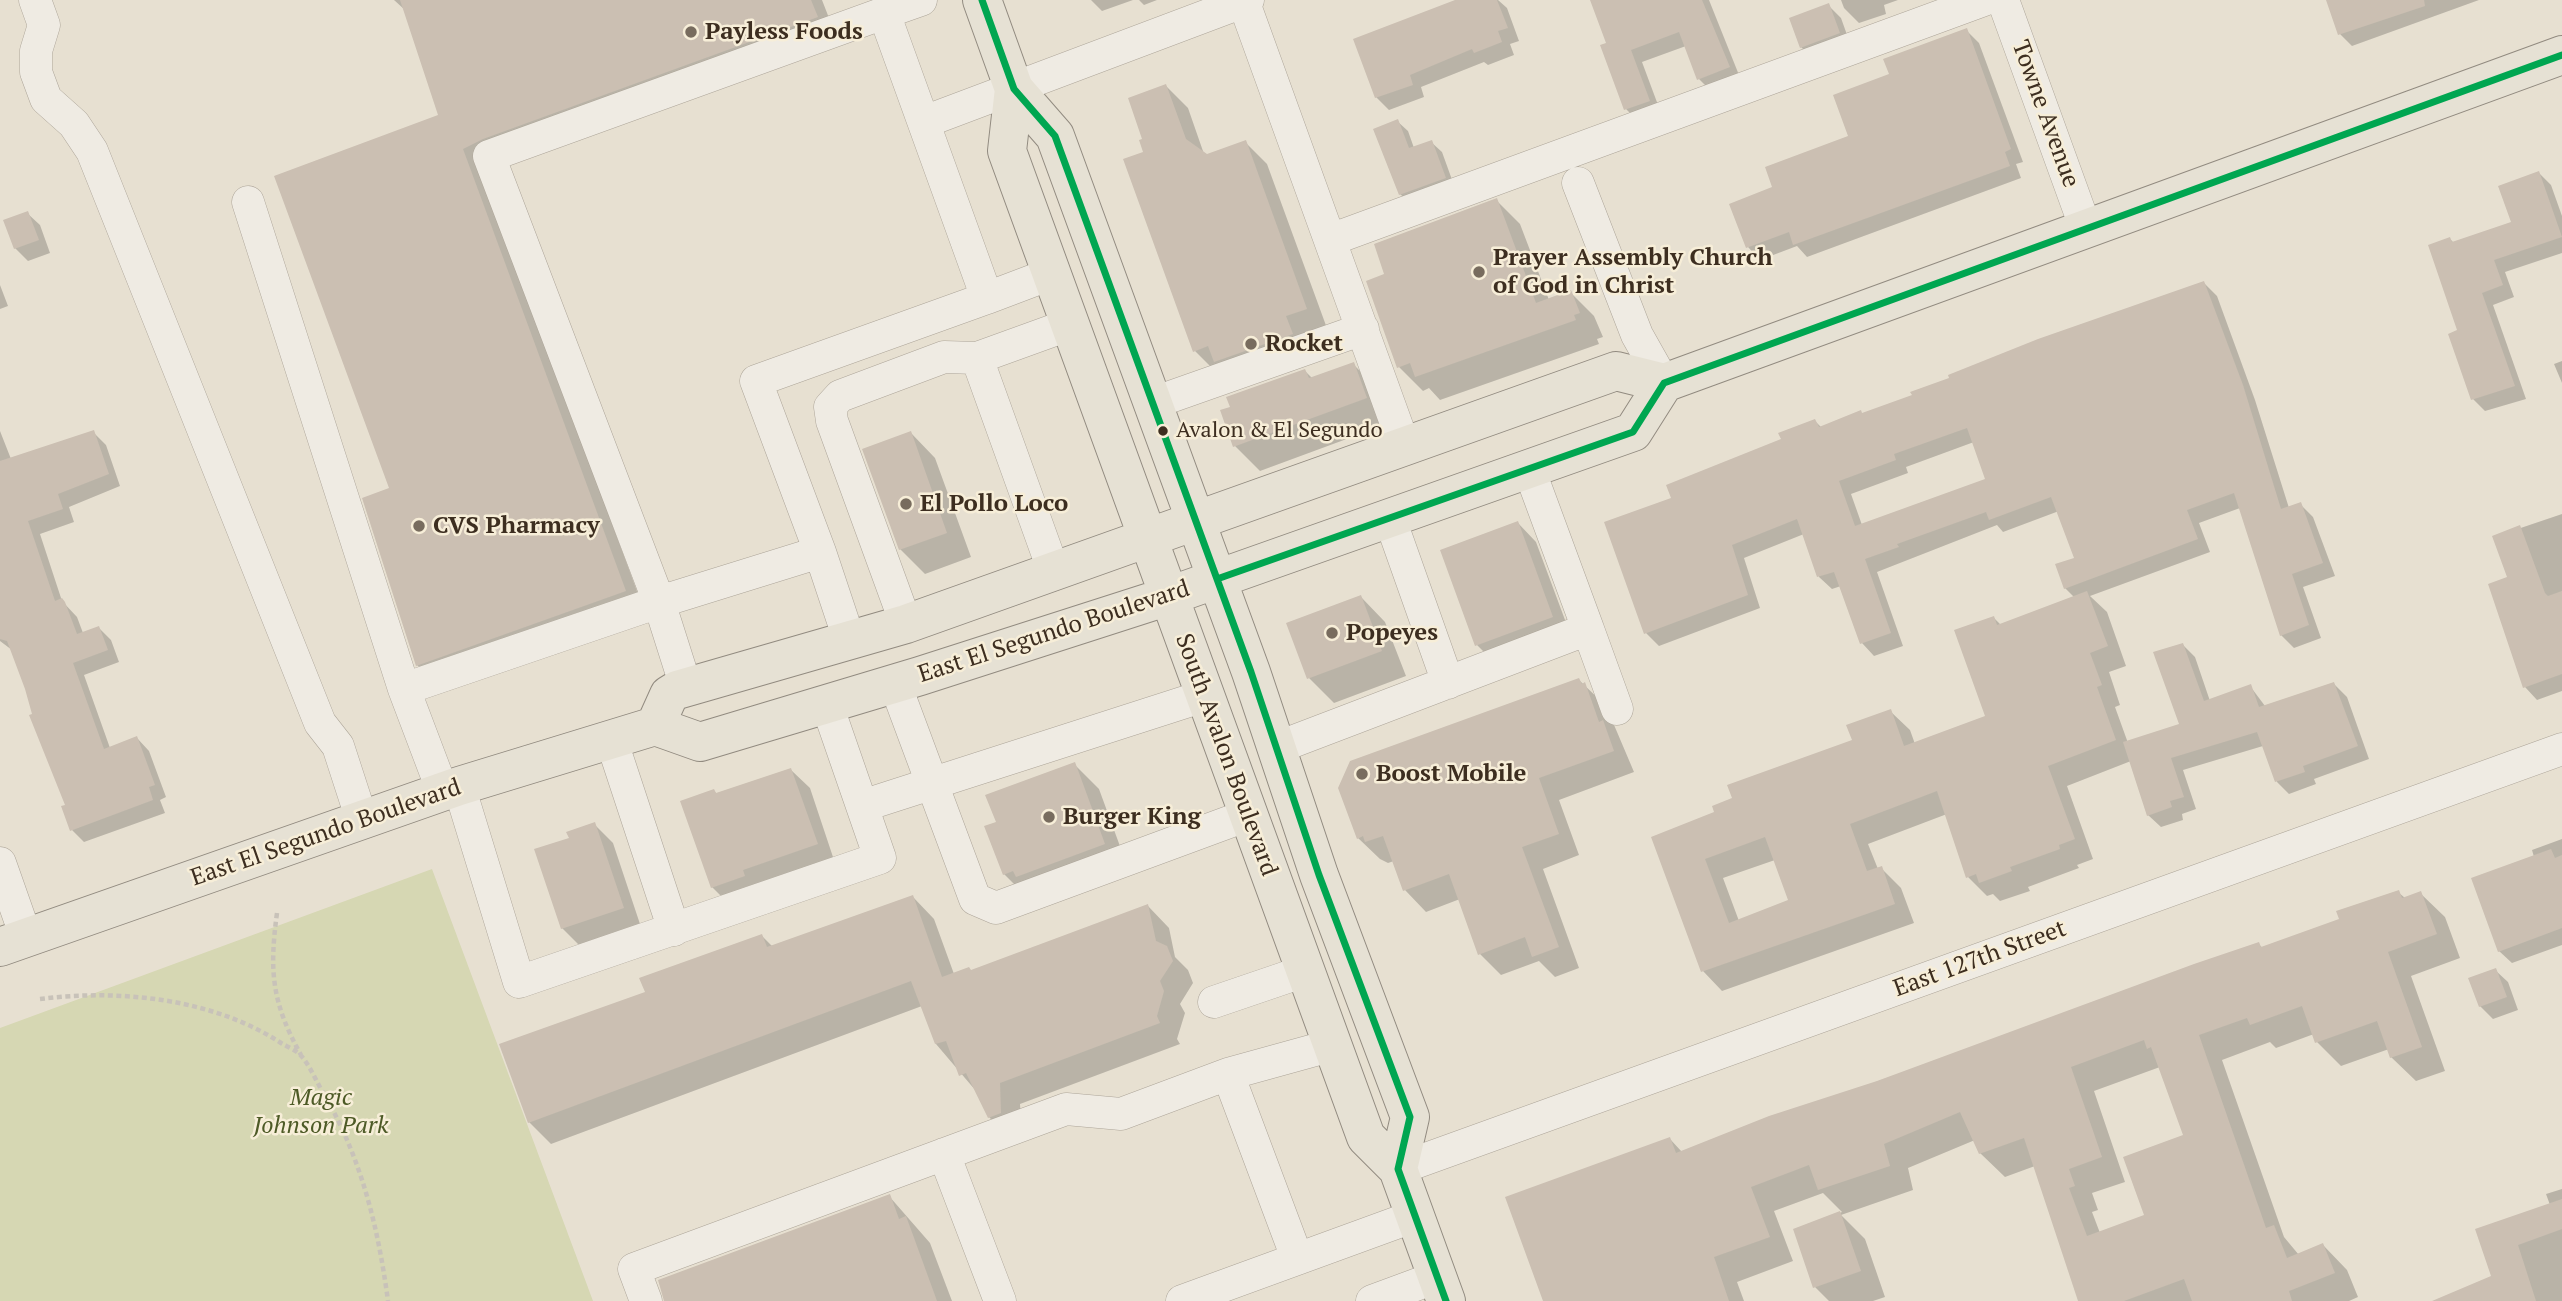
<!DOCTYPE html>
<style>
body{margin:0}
canvas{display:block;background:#e7e0d1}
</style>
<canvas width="2562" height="1301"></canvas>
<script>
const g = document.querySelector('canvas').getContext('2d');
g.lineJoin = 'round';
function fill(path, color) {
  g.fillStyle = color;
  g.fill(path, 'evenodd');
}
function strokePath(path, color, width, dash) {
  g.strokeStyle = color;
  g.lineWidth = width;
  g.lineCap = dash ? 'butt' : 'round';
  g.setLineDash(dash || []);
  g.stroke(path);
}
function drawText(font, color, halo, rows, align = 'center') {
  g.font = font + ' "PT Serif",serif';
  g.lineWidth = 5;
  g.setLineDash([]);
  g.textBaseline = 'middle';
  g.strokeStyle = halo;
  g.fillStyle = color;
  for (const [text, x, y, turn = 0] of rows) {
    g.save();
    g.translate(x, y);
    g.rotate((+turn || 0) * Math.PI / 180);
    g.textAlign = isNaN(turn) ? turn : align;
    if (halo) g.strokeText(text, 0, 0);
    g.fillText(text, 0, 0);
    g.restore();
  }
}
fill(new Path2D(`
 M432 869 593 1301H0V1028Z`), '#d6d7b3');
fill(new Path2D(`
 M394 0H822L836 36 480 168 644 610 436 683 417 665 391 489 441 116 405 10Z
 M1091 0H1133L1102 11Z
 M1139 0H1157L1144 5Z
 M1461 0H1498L1507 8 1519 41 1510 44 1514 55 1488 65 1484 62 1421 87 1424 97 1389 110 1376 97Z
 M1593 0H1709L1741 80 1711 91 1699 79 1686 46 1642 62 1661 113 1638 121 1626 109 1609 44Z
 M1841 0H1898L1884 5 1886 14 1859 23 1844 8Z
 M2327 0H2479L2352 46 2340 34Z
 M1828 5 1841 18 1851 46 1814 60 1801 47Z
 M1966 30 1979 43 2023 162 2016 164 2021 178 1807 257 1797 246 1760 260 1748 247 1774 188 1850 137 1891 75Z
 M1166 86 1188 108 1204 154 1207 156 1245 142 1267 164 1328 331 1217 373 1195 351 1145 153V140Z
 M1397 121 1408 131 1414 148 1431 142 1442 152 1455 188 1411 204 1400 194Z
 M2539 173 2551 185 2562 216V253L2505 272 2514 297 2493 305 2526 399 2485 411 2473 399 2459 332 2450 239 2454 243 2513 223Z
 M1496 200 1520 224 1549 300 1570 292 1594 316 1603 337 1597 339 1599 344 1440 400 1429 388 1423 391 1399 367Z
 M27 213 40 225 50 253 28 261 15 248Z
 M2204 283 2217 296 2255 400 2289 508 2300 504 2313 517 2335 576 2303 587 2321 638 2294 648 2281 635 2240 508 2199 523 2210 552 2090 596 2107 612 2126 666 2109 672 2120 705 2115 707 2128 743 2181 726 2183 645 2195 657 2210 701 2250 686 2265 706 2334 684 2347 697 2369 759 2314 779 2316 784 2289 794 2277 782 2263 746 2183 770 2196 809 2182 814 2183 820 2161 827 2148 815 2131 761 2067 786 2093 859 2077 865 2079 868 2028 887 2030 891 2000 901 1993 894 1987 896 1968 877 1947 814 1868 844 1878 869 1881 868 1901 888 1914 923 1722 991 1703 971 1653 838 1717 813 1854 741 1890 711 1910 730 1915 744 1987 717 1994 618 2001 625 2075 598 2065 588 2076 559 2059 511 2003 532 1997 525 1877 572 1903 646 1874 656 1862 643 1841 586 1832 589 1819 577 1804 534 1744 558 1760 608 1659 646 1646 633 1673 499 1815 421 1822 428 1863 415ZM1974 442 1987 480 1862 525 1851 494 1908 473 1906 467ZM1775 860 1790 901 1739 921 1723 878Z
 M0 285 8 306 0 309Z
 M2562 361V383L2554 364Z
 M1353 364 1378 389 1390 423 1260 471 1235 446 1305 371 1313 379Z
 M0 431 11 459 93 432 106 445 120 486 69 507 74 522 40 534 62 601 77 617 83 633 99 628 111 640 119 662 84 675 110 748 137 738 149 751 166 797 160 800 165 813 84 842 72 830 67 806 12 650 0 641Z
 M911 433 935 458 971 557 925 574 900 549Z
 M2562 514V691L2537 700 2525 687 2509 578 2494 537Z
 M1518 523 1536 542 1571 636 1496 664 1477 645Z
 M1361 597 1385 622 1406 676 1334 703 1309 678Z
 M1579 680 1606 706 1634 772 1559 800 1579 855 1543 869 1579 968 1555 977 1539 961 1501 975 1480 954 1460 899 1426 912 1405 890 1394 861 1388 863 1380 859 1358 838Z
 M1074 764 1099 789 1128 868 1029 899 1004 874 998 822Z
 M791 770 810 788 835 863 731 906 712 887 714 791 718 795Z
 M594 824 613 843 641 927 581 947 562 928 571 839Z
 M2562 839V945L2512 963 2499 951 2534 857 2532 850Z
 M2398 892 2405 898 2420 893 2445 917 2460 958 2411 976 2445 1071 2416 1081 2391 1057 2389 1049 2341 1066 2317 1042 2314 1034 2276 1048 2270 1042 2222 1060 2284 1237 2299 1255 2323 1245 2347 1270 2358 1297 2349 1301H2080L2035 1166 2005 1177 1980 1153 1975 1140 1908 1168 1913 1190 1841 1215 1865 1239 1885 1297 1873 1301H1829L1815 1287 1795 1230 1842 1212 1823 1193 1774 1211 1793 1261 1737 1282 1744 1301H1545L1670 1139 1682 1152 2258 944 2263 948 2341 920ZM2160 1067 2185 1136 2146 1216 2100 1233 2092 1212 2098 1210 2092 1193 2125 1182 2094 1091Z
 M913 897 934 919 954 974 972 972 1148 906 1169 928 1175 957 1188 970 1193 983 1180 1004 1185 1013 1177 1039 1180 1044 1020 1104 1022 1135 1010 1139 989 1117 976 1091 936 1044 922 1006 551 1144 529 1122 647 993 762 936 773 947Z
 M2495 970 2508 982 2518 1010 2493 1019 2480 1006Z
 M2562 1189V1301H2452L2493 1277 2477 1230 2550 1205 2546 1194Z
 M889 1196 930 1243 952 1301H667Z`), '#0003');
fill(new Path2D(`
 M400 0H811L818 17 483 139 463 149 626 591 416 666 362 498 389 488 274 176 438 115Z
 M1455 0H1497L1508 28 1498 31 1502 42 1474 53 1472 49 1410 75 1413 85 1375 98 1353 39Z
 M1590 0H1702L1730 67 1697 80 1679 32 1631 50 1650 101 1624 110 1600 45 1606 43Z
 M2326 0H2424L2425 6 2338 35Z
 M1829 3 1840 33 1800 48 1789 18Z
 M1967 28 2011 149 2005 152 2010 166 1793 245 1789 232 1746 248 1729 204 1772 187 1765 167 1848 136 1833 95 1889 74 1883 59Z
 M1166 84 1186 139 1207 154 1246 140 1307 309 1286 316 1293 334 1214 362 1208 346 1193 352 1123 159 1143 152 1139 140 1142 139 1128 98Z
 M1398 119 1409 148 1432 140 1446 178 1399 195 1373 129Z
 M2539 171 2562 237 2494 260 2503 285 2482 293 2515 386 2471 400 2448 334 2457 330 2428 245 2450 237 2452 242 2511 222 2498 186Z
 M1497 198 1536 303 1571 290 1580 313 1574 315 1576 320 1415 377 1410 363 1397 368 1366 281 1384 274 1374 244Z
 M28 211 39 240 14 249 3 220Z
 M2204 281 2243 385 2281 509 2301 502 2323 563 2292 574 2309 625 2280 636 2234 493 2187 510 2198 539 2064 589 2055 564 2074 558 2051 497 1989 520 1986 512 1897 544 1899 547 1865 559 1891 633 1860 644 1834 572 1817 577 1797 519 1732 545 1748 595 1644 634 1604 522 1671 498 1666 485 1781 439 1778 433 1815 419 1819 427 1861 410 1862 413 1912 395 1910 392 1949 378 1948 375 2038 339ZM1967 428 1985 479 1855 526 1839 481 1896 460 1894 454Z
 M1354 362 1367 398 1233 447 1220 410 1230 407 1226 397 1305 369 1309 378Z
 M94 430 109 474 58 494 63 509 28 521 55 601 62 598 65 602 77 634 99 626 108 650 73 663 104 749 137 736 155 785 149 787 153 800 70 831 61 806 65 805 29 715 32 714 25 689 7 641 0 639V461Z
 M911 431 947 533 899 550 862 449Z
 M1518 521 1553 617 1475 646 1440 550Z
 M2520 525 2545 593 2548 596 2562 591V674L2523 688 2488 584 2507 577 2492 536Z
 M2087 591 2108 646 2090 653 2102 685 2097 687 2116 740 2048 766 2075 839 2059 845 2060 849 2010 867 2012 871 1979 883 1976 874 1966 878 1937 791 1850 824 1867 871 1882 866 1895 904 1701 972 1651 837 1714 812 1712 806 1732 798 1727 785 1852 740 1846 725 1891 709 1904 746 1985 716 1954 630 1994 616 1997 625ZM1765 837 1788 900 1729 923 1705 859Z
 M1361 595 1382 651 1307 679 1286 623Z
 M2183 643 2204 701 2251 684 2259 707 2334 682 2358 746 2303 766 2305 772 2275 782 2257 732 2171 758 2184 797 2170 801 2172 807 2147 816 2123 742 2179 724 2153 652Z
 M1579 678 1582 684 1585 682 1599 722 1603 720 1614 751 1539 778 1559 834 1522 847 1559 947 1532 957 1525 937 1478 955 1449 874 1403 891 1383 836 1365 842 1363 836 1357 839 1338 788 1350 761Z
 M1075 762 1105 844 1016 877 1013 871 1003 875 984 826 996 822 985 795Z
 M791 768 818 844 743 870 745 876 711 888 680 801 714 789 716 793Z
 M595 822 624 908 561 929 534 849 569 838 566 832Z
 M2551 849 2555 858 2562 855V928L2498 952 2471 878Z
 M2399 890 2402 898 2421 891 2437 934 2388 952 2422 1047 2390 1058 2377 1021 2315 1043 2302 1006 2250 1025 2247 1018 2199 1035 2266 1228 2274 1225 2287 1258 2323 1243 2335 1273 2289 1291 2292 1301H2192L2184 1279 2124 1301H2078L2024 1138 1979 1154 1960 1112 1884 1144 1890 1166 1818 1190 1809 1165 1751 1187 1770 1237 1714 1257 1729 1301H1543L1505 1197 1670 1137 1676 1153 1769 1116 1877 1081 2194 964 2259 942 2261 947 2339 919 2336 911ZM2144 1040 2147 1049 2151 1047 2183 1135 2123 1157 2144 1215 2087 1236 2069 1188 2075 1186 2069 1169 2102 1157 2071 1067Z
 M913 895 942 977 969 967 971 970 1148 904 1156 941 1167 946 1173 961 1160 981 1164 991 1157 1016 1160 1023 1000 1083 1001 1113 988 1118 966 1073 959 1076 946 1041 935 1044 911 981 528 1123 499 1044 645 992 639 978 762 934 767 947Z
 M2496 968 2507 997 2479 1007 2468 978Z
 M890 1194 899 1219 906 1216 937 1301H664L658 1280Z
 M2562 1199V1229L2518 1245 2536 1301H2432L2491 1276 2475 1229Z
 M1840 1211 1861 1271 1813 1288 1793 1229Z`), '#cbbfb2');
const minor = new Path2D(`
 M35 0 44 25 36 51V72L46 99 74 124 92 151 320 723 338 746 362 820
 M1243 0 1405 448
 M2003 0 2086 229
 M884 13 921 0
 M924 122 1248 0
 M1578 183 1637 335 1664 383
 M248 202 404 689
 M1330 240 1984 0
 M987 298 1053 273
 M1153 403 1363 329
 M1390 519 1448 683
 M1054 572 977 358 1071 324
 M906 624 832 421 830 407 840 396 944 357 977 358
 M1588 629 1617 709
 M895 684 975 899 996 908 1248 815
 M686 687 659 602 489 156 884 13 987 298 756 381 820 552
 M611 739 674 930
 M1276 748 1588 629 1529 469
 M459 786 519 982 880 858 827 705
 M443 792 404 689 659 602 820 552 849 639
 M862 806 1204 696
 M0 863 26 937
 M1214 1002 1305 971
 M1228 1074 1297 1258
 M944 1154 1000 1301
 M1398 1169 2562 749
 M646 1301 634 1269 1066 1109 1121 1114 1228 1074 1333 1045
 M1182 1301 1415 1216
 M1372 1301 1437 1277`);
const major = new Path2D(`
 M982 0 1014 89 1055 136 1251 672 1319 875 1410 1117 1398 1169
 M1014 89 1007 151 1366 1137 1398 1169 1446 1301
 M655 726 669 695 677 690 906 624 1616 371 1664 383 2562 55
 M0 947 459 786 655 726 700 742 920 676 1169 596 1633 432 1664 383`);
strokePath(minor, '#ada599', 33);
strokePath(major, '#928b80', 40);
strokePath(new Path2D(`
 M277 913C269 972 272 1003 301 1055
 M40 999C119 989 212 998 281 1043 288 1047 298 1051 303 1058 311 1068 317 1083 324 1094 362 1160 378 1227 388 1301`), '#c8c2b9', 4.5, [5, 3.5]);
strokePath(minor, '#efebe3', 32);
strokePath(major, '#e6e1d4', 38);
strokePath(new Path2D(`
 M982 0 1014 89 1055 136 1251 672 1319 875 1410 1117 1398 1169 1446 1301
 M1217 579 1633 432 1664 383 2562 55`), '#00a651', 7);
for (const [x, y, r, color] of [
 [691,32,7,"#786c5e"],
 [1479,272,7,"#786c5e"],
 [1251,344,7,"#786c5e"],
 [1163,431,6,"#3d2e20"],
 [906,504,7,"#786c5e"],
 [419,526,7,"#786c5e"],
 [1332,633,7,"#786c5e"],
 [1362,774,7,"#786c5e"],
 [1049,817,7,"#786c5e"]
]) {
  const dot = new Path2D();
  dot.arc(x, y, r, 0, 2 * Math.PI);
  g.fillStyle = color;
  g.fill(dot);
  strokePath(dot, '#f7eed8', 2.5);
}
drawText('22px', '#3d2e20', '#f7eed8', [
 ["Avalon & El Segundo",1176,431]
], 'left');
drawText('bold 24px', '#3d2e20', '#f7eed8', [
 ["Payless Foods",705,32],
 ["Prayer Assembly Church",1493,258],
 ["of God in Christ",1493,286],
 ["Rocket",1265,344],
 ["El Pollo Loco",920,504],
 ["CVS Pharmacy",433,526],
 ["Popeyes",1346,633],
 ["Boost Mobile",1376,774],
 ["Burger King",1063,817]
], 'left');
drawText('24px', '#3d2e20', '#f7eed8', [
 ["Towne Avenue",2045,114,70],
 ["East El Segundo Boulevard",1054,632,-18],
 ["South Avalon Boulevard",1226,755,70],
 ["East El Segundo Boulevard",326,833,-19],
 ["East 127th Street",1980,959,-20]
]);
drawText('italic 24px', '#4d5a26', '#f7eed8', [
 ["Magic",321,1098],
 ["Johnson Park",321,1126]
]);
</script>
